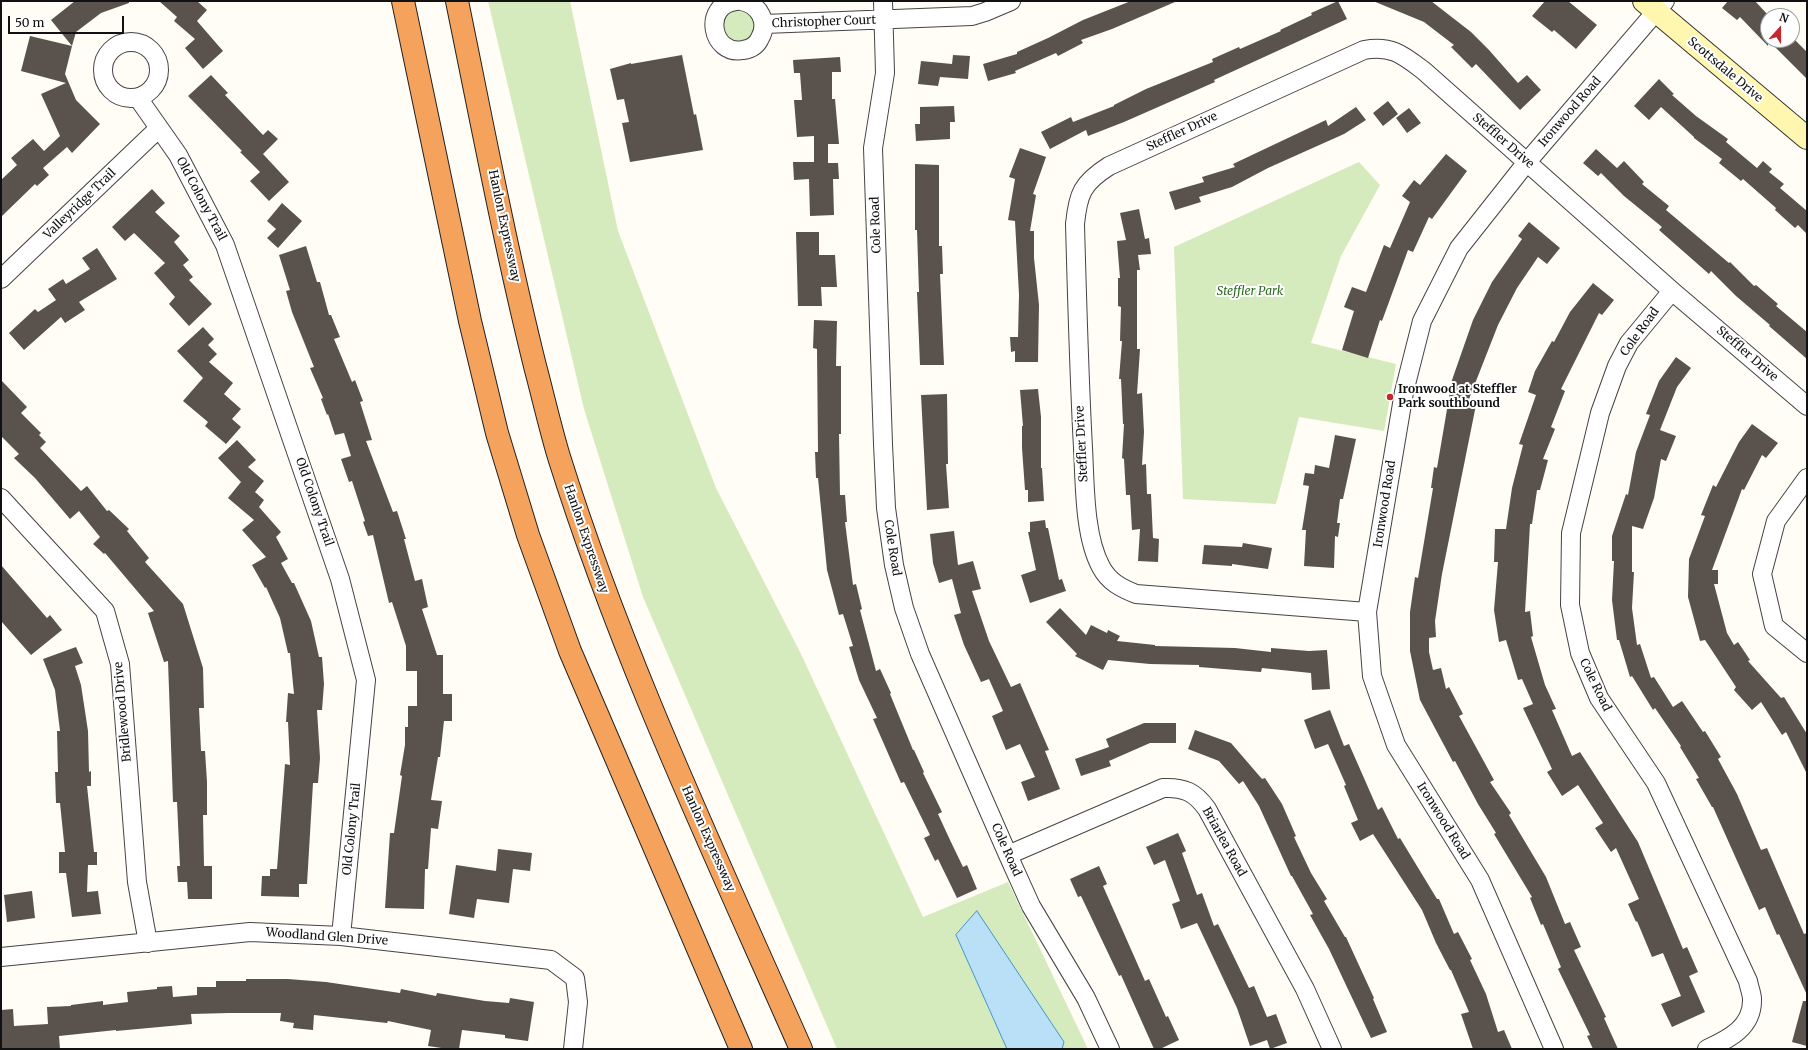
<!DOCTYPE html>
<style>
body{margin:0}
#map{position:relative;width:1808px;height:1050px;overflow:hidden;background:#fffdf5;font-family:Merriweather,serif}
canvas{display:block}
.frame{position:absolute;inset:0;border:2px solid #111;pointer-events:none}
.north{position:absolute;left:1760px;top:8px;width:40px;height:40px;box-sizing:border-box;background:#fff;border:1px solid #a0a0a0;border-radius:50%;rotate:21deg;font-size:11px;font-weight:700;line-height:16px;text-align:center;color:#111}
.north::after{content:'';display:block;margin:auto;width:14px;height:18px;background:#c4262e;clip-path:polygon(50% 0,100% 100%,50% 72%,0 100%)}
.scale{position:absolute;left:8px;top:16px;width:116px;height:18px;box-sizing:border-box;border:2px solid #111;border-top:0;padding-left:5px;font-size:12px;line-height:14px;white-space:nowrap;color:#111;-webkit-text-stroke:3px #fff;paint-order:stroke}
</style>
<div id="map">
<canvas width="1808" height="1050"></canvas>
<div class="frame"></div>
<div class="north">N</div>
<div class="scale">50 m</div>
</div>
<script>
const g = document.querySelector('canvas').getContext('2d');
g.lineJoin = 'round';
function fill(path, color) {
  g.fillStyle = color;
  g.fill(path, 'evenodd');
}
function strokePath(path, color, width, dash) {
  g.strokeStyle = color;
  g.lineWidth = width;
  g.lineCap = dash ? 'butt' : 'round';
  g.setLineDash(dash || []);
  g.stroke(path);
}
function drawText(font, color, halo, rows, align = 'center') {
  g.font = font + ' Merriweather,serif';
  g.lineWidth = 4;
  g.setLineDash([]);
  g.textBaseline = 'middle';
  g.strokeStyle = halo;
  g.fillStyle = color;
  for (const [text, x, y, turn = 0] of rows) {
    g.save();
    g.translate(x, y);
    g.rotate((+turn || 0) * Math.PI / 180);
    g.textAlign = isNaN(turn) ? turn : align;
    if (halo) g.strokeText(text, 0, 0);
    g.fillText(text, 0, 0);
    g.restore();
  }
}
fill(new Path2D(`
 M488 1H570L618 231 716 488 801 654 923 917 1008 882 1088 1049H837L643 597 584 409Z
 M723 26a16 16 0 1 1 32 0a16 16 0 1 1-32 0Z
 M1359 162 1380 185 1341 256 1311 343 1396 364 1384 431 1299 417 1276 504 1183 499 1174 247Z`), '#d5ebbd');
const water = new Path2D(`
 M977 911 1064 1042 1062 1049H1007L956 935Z`);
fill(water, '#b9e0f7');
strokePath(water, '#3f96cf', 1);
fill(new Path2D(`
 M75 1H129V3L101 13 76 32 72 46 51 20Z
 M159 1H197L207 10 197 21 223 51 203 69 185 48 195 39 174 21 177 17Z
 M1131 1 1175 2 1112 29 1081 40 1083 43 1058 56 1056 53 1015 71 1016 73 988 81 983 64 1017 54V52L1048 38 1083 20Z
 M1338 1 1347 19 1214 80 1215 82 1124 122 1088 136 1086 130 1050 149 1041 132 1071 117 1073 122 1114 106V105L1146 89 1213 62 1212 59 1239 47 1240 49 1281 31 1280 30 1312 15 1311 13Z
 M1373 1H1431L1471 32 1489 50 1518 83 1527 75 1541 90 1520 110 1476 64 1472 68 1451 47 1454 45 1424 22Z
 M1545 1H1568L1597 25 1576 49 1554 30 1552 32 1532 16Z
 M1728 1H1755L1768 15V40H1792V37L1807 52V79L1768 40V46L1740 17 1737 20 1722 8Z
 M30 36 72 46 65 74 76 100 100 124 72 153 67 147 43 168 49 175 37 186 35 184 1 217V180L17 165 11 158 33 139 44 151 60 136 41 94 66 83 21 71Z
 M682 55 694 115 696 114 703 150 630 162 622 123 629 122 624 99 617 100 610 69 631 63V64Z
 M953 55 970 56 968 79 940 77 938 86 918 84 921 61 952 64Z
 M840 57 841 72H832V99H835L839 144H828V163H838L839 179H833L834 215 810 216 809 179 794 180 793 162H814V136L797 137 794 100H802L800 73H794L793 60Z
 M211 75 228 93 225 95 263 135 268 130 278 139 263 154 289 182 269 201 250 181 260 172 240 152 242 151 188 96Z
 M1659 79 1674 94 1672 95 1696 116 1728 139 1726 142 1757 168 1763 161 1772 169 1769 172 1784 184 1780 188 1807 211V234L1798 225 1795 228 1775 210 1776 208 1743 179 1741 181 1719 163 1722 159 1694 138V137L1661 107 1649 120 1634 106Z
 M1388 101 1398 114 1383 126 1373 113Z
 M954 106 955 122H950V139L916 141 915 124H920V107Z
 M1356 107 1366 120 1344 134 1268 168 1232 187 1199 197 1201 202 1175 210 1169 192 1204 182 1202 177 1235 167 1233 164 1326 120 1328 126Z
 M1409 108 1421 123 1407 133 1396 118Z
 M1020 148 1046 157 1033 194 1036 195 1030 231H1034V258L1039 305 1038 362H1015V351L1011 352 1010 337H1018L1019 295 1015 221 1008 220 1015 179 1009 177Z
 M1596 149 1617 168 1624 161 1644 182 1642 184 1669 206 1666 210 1729 263 1730 262 1754 286 1756 285 1778 304 1776 306 1807 332V359L1769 326 1770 325 1736 296 1711 271 1709 274 1659 230 1662 227 1624 196 1601 173 1598 176 1583 163Z
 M1446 154 1467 171 1432 219 1429 217 1413 252 1408 250 1382 321 1380 320 1368 358 1342 350 1354 311 1344 307 1352 287 1366 292 1384 245 1390 248 1410 202 1402 196 1414 180 1420 185Z
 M915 164 939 165V246H942L943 274H940L944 365H920L917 292H919L917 230H915Z
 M152 189 165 203 155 212 180 236 174 242 189 260 183 265 193 277 189 280 212 304 189 326 169 304 175 297 154 273 165 263 134 233 125 241 112 227Z
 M282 203 302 221 278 248 267 238 276 229 267 221Z
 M1139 209 1145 239 1149 238 1151 254 1138 255 1140 270H1137V349H1140L1137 394 1142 393 1144 432 1142 465 1146 464 1147 494H1151L1153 538 1159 539 1158 562 1138 561 1140 529 1132 530 1130 495H1126L1124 459 1122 458 1124 424H1123L1121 379H1119L1122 341H1120L1121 307 1118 306V278H1120L1117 241 1126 240 1120 213Z
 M1529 222 1560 248 1547 264 1538 257 1517 288 1498 325 1469 399 1477 400 1442 574 1435 621 1436 637 1429 638V652L1433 670 1441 668 1446 689 1449 687 1463 714 1459 716 1494 780 1490 782 1511 813 1509 815 1546 877 1565 924 1570 922 1581 947 1574 950 1606 1017 1604 1018 1618 1049H1593L1587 1036 1590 1035 1558 969 1561 967 1543 924 1541 925 1530 898 1532 897 1494 834 1496 833 1478 804 1455 761 1453 762 1420 700 1410 651V612L1415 577 1418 578 1433 488H1431L1434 467 1437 468 1452 380 1473 320 1492 282 1522 239 1518 236Z
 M796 232H819V255H835L837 287H821L822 306H798Z
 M306 246 317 282H320L329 315H331L340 337 334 339 352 382 355 380 363 401 360 402 372 440 366 441 393 512 397 511 406 539H404L415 581 422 579 428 607 422 609 437 655H443V694H452V721H444L440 757H438L431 800 442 801 438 829 431 828 428 869H425L424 909 385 908 390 833H394L402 776 400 775 405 745V727H408V706H417V671H406V646L392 602 389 603 373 535 368 536 363 522 365 521 352 481 349 482 341 459 351 456 344 433 335 435 328 414 327 415 321 399 323 398 310 368 314 367 292 312 286 291 290 290 279 255Z
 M97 248 117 279 79 302 85 310 65 323 61 317 24 350 9 333 35 309 38 312 56 300 48 289 63 279 66 284 90 269 82 258Z
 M1593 283 1614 300 1602 315 1599 313 1561 389 1565 391 1551 427 1555 429 1543 459 1548 460 1540 490H1537L1532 524H1530L1525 612 1530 611 1533 636 1531 637 1545 685 1556 709 1552 710 1572 756 1580 752 1638 842 1683 949 1687 947 1698 972 1689 976 1705 1012 1672 1027 1661 1004 1681 996 1663 953 1652 957 1637 921 1636 922 1628 904 1639 899 1616 848 1611 852 1595 828 1603 823 1578 785 1562 796 1547 772 1552 769 1523 708 1533 704 1522 679 1518 680 1506 640 1499 642 1494 610 1498 562H1494L1495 529H1506L1512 488 1523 445 1519 444 1536 395 1528 392 1535 371 1552 341 1554 342 1570 312Z
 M814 320 837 321 836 366H841V434H839L840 495H845L847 522H845L853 585 856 584 862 609 860 610 876 671 880 669 891 693 890 694 913 750H914L924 772 923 773 942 812 938 814 950 840 963 867 967 865 977 889 957 898 938 859 935 861 924 838 930 835 904 782 901 783 873 719 877 718 859 680 849 647 853 646 843 614 839 615 827 570 818 478H816L815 452H818L817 349 813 348Z
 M203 327 214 339 208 345 217 354 209 362 233 383 224 394 241 409 232 419 241 427 226 444 205 426 208 422 183 401 203 378 177 351Z
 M1676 357 1691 368 1677 387 1660 430 1676 436 1666 461 1661 459 1654 498 1643 529 1632 526V572H1634L1632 608 1637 645 1640 644 1651 678 1654 677 1673 707 1682 701 1703 732 1705 731 1721 757 1718 759 1737 794 1761 850 1767 848 1804 934 1807 933V995L1779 934 1777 935 1765 907 1759 910 1713 807H1712L1696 779 1699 778 1680 747 1681 746 1655 708 1653 710 1632 676 1630 677 1619 640H1617L1612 600 1614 561H1612V536L1626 494 1628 495 1636 452 1650 415 1646 414 1659 381Z
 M1 380 27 407 21 413 41 433 39 435 46 442 40 448 81 491 87 486 107 511 109 510 129 529 127 531 149 558 145 562 183 604 203 668 204 708H199L201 751H205L207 782V815H203L204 866H212V899H188L187 882H178L177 866H180L177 802H173L168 661 164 662 148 613 154 611 105 553 104 554 93 544 100 537 79 511 70 519 35 478 14 458 19 454 1 436Z
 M1038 389 1041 417V468H1042L1044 501 1028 502V490H1025L1022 448V426H1023L1020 390Z
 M947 394 948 464H946L949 508 927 510 921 395Z
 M1752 424 1778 443 1766 458 1762 455 1744 490 1742 489 1712 570H1718V584H1714L1727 633 1734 645 1738 642 1750 660 1748 661 1781 698 1784 697 1807 734V774L1786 732 1782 735 1761 702 1752 710 1734 690 1736 687 1705 640 1700 641 1688 597 1689 559 1705 516 1701 515 1713 485 1716 487 1739 442Z
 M1335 435 1356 439 1343 499H1340L1337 523H1340L1338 537 1335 536 1334 568 1304 566 1306 530H1302L1309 486 1303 485 1305 473 1314 474 1315 465 1329 468Z
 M237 440 256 460 248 467 264 481 255 492 264 500 259 507 281 532 276 537 288 559 281 563 292 583H294L311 621 319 657H322L324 684 322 710H317L320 758 318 783H313L307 884H299V897L261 896 262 876H270V869H277L285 764 290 765 288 722H286L288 693 294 694 290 653H288L280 618 266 587 265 588 252 565 266 557 242 530 254 520 228 498 241 482 218 458Z
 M1045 520 1046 528H1048L1059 580 1062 579 1066 591 1030 603 1021 575 1036 570 1028 532H1030V522Z
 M954 531 958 565 973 561 981 589 972 591 989 641 1011 687 1020 683 1049 750 1045 751 1060 789 1028 801 1021 782 1035 777 1020 744 1006 750 992 716 1003 711 989 679 981 682 964 645 954 615 961 613 952 579 939 583 933 563 930 534Z
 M1243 543 1272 548 1268 569 1232 564V566L1202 564 1204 545 1242 547Z
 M1 565 47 618 50 615 62 630 31 655 1 621Z
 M1060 608 1086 635 1091 625 1107 633 1108 630 1120 636 1117 641 1155 645V646L1235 648 1271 652V648L1309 651 1327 650 1330 689 1312 690 1311 673 1262 668 1261 672 1199 667V665L1150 664 1108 660 1103 670 1075 656 1077 654 1046 622Z
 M76 647 83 663 75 666 81 685 88 731 89 772 91 771V786H87L94 852H97V865H88L87 892 98 891 101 914 72 917 66 873H59V852H65L60 803H56L55 772H58L57 731H60L55 690 43 659Z
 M1330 710 1344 746 1349 744 1378 810 1382 807 1398 839 1400 838 1437 899H1439L1454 934 1458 932 1472 959 1470 960 1486 994 1498 1032 1504 1030 1512 1049H1473L1461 1014 1469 1012 1451 970H1450L1436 943 1422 910 1373 834 1360 841 1351 823 1358 820 1344 786 1346 785 1328 744 1315 749 1304 720Z
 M1144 723H1176V743H1150L1109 761 1111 766 1081 776 1075 759 1109 747 1106 739Z
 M1195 730 1231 743 1262 779 1265 778 1282 804 1296 836 1294 837 1311 873 1327 899 1324 901 1345 937H1346L1374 998 1373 999 1387 1032 1371 1038 1329 949 1310 915 1313 914 1292 876H1291L1259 806 1243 781 1239 784 1219 761 1188 749Z
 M1178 833 1186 851 1182 853 1197 895 1202 893 1214 926 1218 924 1249 988 1254 986 1267 1017 1276 1014 1287 1043 1270 1049 1267 1040 1250 1046 1237 1008 1197 923 1181 929 1172 904 1180 901 1165 860 1154 865 1146 847Z
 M498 849 532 853 530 871 513 869 509 903 477 899 474 918 449 914 456 865 496 871Z
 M1099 866 1107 884 1103 886 1145 981 1149 979 1166 1017 1168 1016 1179 1040 1160 1049H1154L1121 975 1119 976 1081 896 1078 897 1070 879Z
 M32 891 35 918 7 922 4 895Z
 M246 979H288L326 982 400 993 401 989 436 996 437 993 485 1001 509 1003 510 998 534 1002 528 1041 505 1038V1035L462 1030 459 1049H448L428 1046 431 1030 388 1021 387 1023 314 1015 313 1030 293 1028 294 1023 280 1021 281 1013H229L191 1014 192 1024 116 1031V1030L59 1036 60 1049H1V1010L13 1009 14 1026 48 1024 47 1007 71 1006V1005L103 1001V1005L128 1002 127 992 157 989V987L172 986 173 997 197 995V987H216V981H246Z
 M1803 1001H1807V1046L1792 1042Z`), '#5a524d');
const street = new Path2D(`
 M736 1C702 5 711 56 743 50 751 49 757 45 760 38 769 22 759 4 741 1
 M883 1 885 73 873 148 883 444 886 508 894 565 904 608 920 654 1008 855 1031 906 1086 998 1110 1049
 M764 24 972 16 985 12 1011 1
 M103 70a28 28 0 1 1 56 0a28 28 0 1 1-56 0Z
 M138 98 178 155 225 245 340 579 366 680 341 936
 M1 279 159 128
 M1672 291 1629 343 1617 366 1600 413 1571 533 1570 605 1580 653 1599 698 1656 783 1748 981C1749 987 1752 994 1752 999 1753 1027 1729 1039 1707 1049
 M1807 478 1776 521 1762 574 1774 626 1807 653
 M1 498 105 611 120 664 137 882 148 943
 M1367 612 1136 594C1121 588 1109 582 1101 567 1084 536 1085 484 1083 448 1079 374 1077 299 1075 224 1078 194 1082 183 1109 166L1364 50C1392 45 1403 55 1424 71L1672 291 1807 406
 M1008 855 1163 788C1184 787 1195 792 1207 809L1305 989 1332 1049
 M1 957 250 932 341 936 551 960 575 978 578 1002 573 1049
 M1554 1049 1480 880 1396 745 1372 676 1367 612 1404 392 1422 321 1459 248 1527 162 1665 1`);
const secondary = new Path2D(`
 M1644 1 1807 138`);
const highway = new Path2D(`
 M403 1 470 321 497 433 528 535 570 651 741 1049
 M457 1C482 123 505 245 535 366 543 396 550 427 559 457 623 661 715 854 801 1049`);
strokePath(street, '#444', 20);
strokePath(secondary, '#333', 24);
strokePath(highway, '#222', 24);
strokePath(street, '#fff', 18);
strokePath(secondary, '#fff6b0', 22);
strokePath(highway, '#f5a25d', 22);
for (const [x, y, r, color] of [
 [1390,397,4,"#c4262e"]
]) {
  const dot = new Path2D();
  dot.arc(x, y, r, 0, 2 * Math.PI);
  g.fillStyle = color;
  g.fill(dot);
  strokePath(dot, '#fff', 1.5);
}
drawText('12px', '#111', '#fff', [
 ["Christopher Court",824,22,-2],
 ["Scottsdale Drive",1725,70,40],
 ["Ironwood Road",1570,112,-49],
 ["Steffler Drive",1182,132,-25],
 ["Steffler Drive",1503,141,41],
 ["Old Colony Trail",201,199,62],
 ["Valleyridge Trail",80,204,-44],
 ["Cole Road",876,225,-92],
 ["Hanlon Expressway",504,226,78],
 ["Cole Road",1640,332,-54],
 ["Steffler Drive",1747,354,41],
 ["Steffler Drive",1082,444,-93],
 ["Old Colony Trail",314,502,71],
 ["Ironwood Road",1385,504,-81],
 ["Hanlon Expressway",586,539,71],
 ["Cole Road",892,548,81],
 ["Cole Road",1595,685,64],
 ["Bridlewood Drive",123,712,-95],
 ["Ironwood Road",1443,821,58],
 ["Old Colony Trail",352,829,-84],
 ["Hanlon Expressway",708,839,66],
 ["Briarlea Road",1224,842,61],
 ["Cole Road",1006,850,66],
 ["Woodland Glen Drive",327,937,4]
]);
drawText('italic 12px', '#2f6b1f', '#fff', [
 ["Steffler Park",1250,292]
]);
drawText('bold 12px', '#111', '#fff', [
 ["Ironwood at Steffler",1398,390],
 ["Park southbound",1398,404]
], 'left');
</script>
